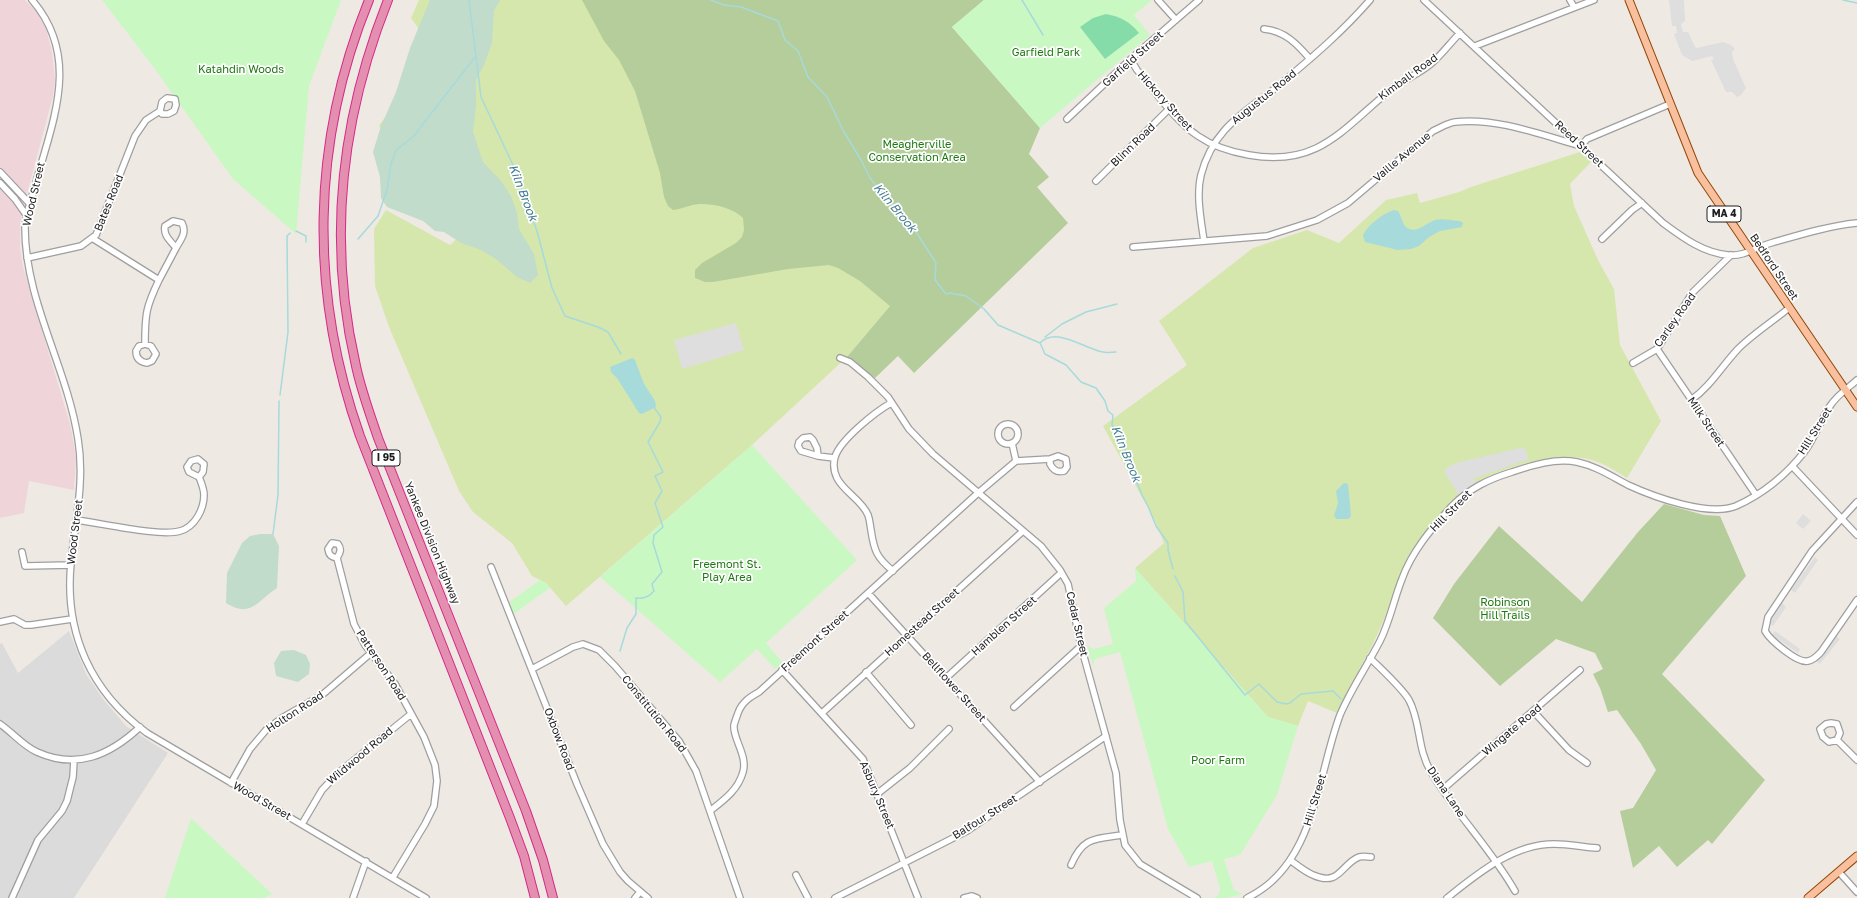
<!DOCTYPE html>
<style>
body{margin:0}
canvas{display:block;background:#efe9e4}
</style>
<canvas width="1857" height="898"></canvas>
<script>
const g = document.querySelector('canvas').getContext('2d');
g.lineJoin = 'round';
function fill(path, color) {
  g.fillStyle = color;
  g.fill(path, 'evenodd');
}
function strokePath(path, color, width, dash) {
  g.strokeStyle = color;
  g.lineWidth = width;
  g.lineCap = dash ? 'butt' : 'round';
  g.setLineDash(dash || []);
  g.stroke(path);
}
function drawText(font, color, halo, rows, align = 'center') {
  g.font = font + ' "Golos Text",sans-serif';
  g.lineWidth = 3.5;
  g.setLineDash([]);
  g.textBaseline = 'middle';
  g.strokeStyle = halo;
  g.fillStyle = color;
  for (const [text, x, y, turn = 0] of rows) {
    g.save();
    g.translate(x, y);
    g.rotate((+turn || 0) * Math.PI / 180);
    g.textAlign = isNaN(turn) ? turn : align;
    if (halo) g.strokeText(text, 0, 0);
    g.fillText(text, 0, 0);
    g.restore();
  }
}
fill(new Path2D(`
 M69 631 86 674 103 699 126 726 168 753 74 898H0V644L2 643 18 673Z`), '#dcdbdb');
fill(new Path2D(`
 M0 0H25L35 10 46 28 52 52 55 80 53 96 24 205 20 223V249L23 267 70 424 76 457 74 490 29 481 24 513 0 518Z`), '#efd4d9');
fill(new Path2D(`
 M419 0H672L890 306 847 357 752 445 566 606 546 583 532 576 512 543 473 512 459 491 389 327 375 286 374 229 386 210 450 245 486 212 379 127 380 124 436 53 411 18Z
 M1580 152 1591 162 1570 184 1574 206 1598 260 1614 289 1620 345 1661 421 1627 478C1616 471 1605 464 1592 460 1559 450 1502 467 1473 484 1455 496 1417 540 1407 559 1395 583 1389 611 1377 635 1365 662 1348 686 1337 713L1308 701 1298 726 1268 717 1135 568 1164 543 1154 519 1103 426 1187 365 1159 321 1253 248 1307 230 1339 243 1386 200 1417 193 1420 203 1459 192 1471 187Z`), '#d5e7ac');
fill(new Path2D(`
 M582 0H984L952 27 1040 128 1029 154 1049 177 1037 187 1068 223 914 373 898 356 875 378 847 357 890 306 860 281 838 268 829 265 788 269 713 282H705L695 278V270L702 263 736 243 742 237 744 230 743 218C733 208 715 204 701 204 691 204 682 209 673 210L668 206 664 197 660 173 635 91 619 60 604 41Z
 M1664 504 1704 515 1720 516 1746 576 1662 674 1765 780 1712 844 1708 840 1677 867 1659 846 1633 868 1620 811 1633 808 1656 770 1641 744 1617 710 1608 712 1600 688 1593 674 1603 669 1595 653 1556 639 1500 686 1433 618 1454 584 1499 526 1582 602 1638 532Z`), '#b4cd9a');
fill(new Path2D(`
 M430 0H500L494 11 492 43 484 65 476 80V105L473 132 483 162 501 181 511 196 517 213 519 229 534 254 538 275 530 283 517 277 496 259 481 250 461 243 444 232 435 231 423 221 387 207 381 198 380 177 373 152 381 126 396 92 410 48Z
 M260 534H273L279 546 277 588C258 600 251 619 226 603L227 573 242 543 250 536Z
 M294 650 306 655 310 664 309 674 298 682 276 676 274 663 281 651Z`), '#c2dccb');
fill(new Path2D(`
 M102 0H341L309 86 296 234 233 179 155 69Z
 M984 0H1152L1134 15 1150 35 1040 128 952 27Z
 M752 445 857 560 766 643 783 663 775 669 757 649 720 682 600 577Z
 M1135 568 1268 717 1298 726 1277 795 1240 855 1224 859 1234 890 1243 894 1226 898H1214L1219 894 1220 888 1212 861 1189 867 1168 829 1120 652 1095 659 1093 666 1087 645 1093 649 1113 644 1104 608 1136 581Z
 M540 580 546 583 550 588 512 615 508 603Z
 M191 818 272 894 264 898H165Z`), '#c9f8c3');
fill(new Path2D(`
 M1106 14C1121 17 1129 21 1139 33L1105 59 1080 27 1093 18Z`), '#85dca8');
fill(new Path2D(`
 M1669 0H1684L1685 21 1681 24 1683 32H1688L1695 47 1697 48 1723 42 1731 45 1735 49 1732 52 1733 59 1746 88 1741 95 1737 97 1732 92H1726L1711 60 1714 59 1712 56 1692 61 1682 55 1674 34 1677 33 1676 26H1672Z
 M736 323 744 350 682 369 674 340Z
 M1524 447 1529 459 1478 477 1474 479 1476 483 1459 496 1445 473V469L1456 463Z
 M1803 514 1811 521 1803 529 1796 523Z
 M1815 557 1818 560 1795 593 1791 590Z
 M1782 603 1786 607 1773 626 1769 623Z
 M1775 631 1800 649 1798 653 1772 635Z
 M1836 636 1840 639 1820 664 1816 661Z`), '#dedede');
fill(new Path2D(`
 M1394 210 1398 211C1401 215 1403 225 1406 227 1416 235 1426 223 1435 220 1442 218 1453 221 1460 221L1463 223 1462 227 1440 231 1429 237 1419 246 1411 249 1398 250 1365 242 1363 235C1369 224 1382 214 1394 210Z
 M632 358 635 360 644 384 655 401 656 407 642 414 639 413 617 378 611 372 610 367Z
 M1344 483 1348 484 1351 516 1348 519H1337L1334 516 1338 503 1336 491Z`), '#a6dadb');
strokePath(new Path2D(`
 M469 0 481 97 513 165 537 231 552 288 565 316 598 327 608 332 621 354
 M711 0 724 5 741 7 778 21 785 40 798 51 808 77 827 97 844 132 861 160 870 178 885 197 909 221 936 263 935 280 946 294 950 293 966 296 984 309 998 325 1040 343 1045 354 1066 365 1081 382 1096 388 1105 401 1108 411 1113 415 1112 425 1119 434 1120 442 1126 451 1130 466 1142 495 1148 506 1156 526 1168 543V550L1173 569
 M1022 0 1043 35
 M1843 0 1857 3
 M296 231 306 236V242
 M358 239 378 216 387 190 391 164 396 150 413 137 475 57
 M1045 337 1062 324 1086 312 1117 304
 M1040 343C1057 326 1084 349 1103 352 1107 353 1112 352 1116 352
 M280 395 288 332 287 236 290 233
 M273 534 278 495 279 401
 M1175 576 1183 592 1185 621 1245 695 1259 684 1277 702 1286 704 1290 703 1301 694 1333 691 1341 699
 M620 651 627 628 636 614V598C644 599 649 597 654 591L652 584 662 572 653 543 654 535 663 527 655 503 662 491 655 476 663 472 648 442 660 422 661 417 653 406`), '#a6dadb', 1.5);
const minor = new Path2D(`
 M32 0C82 58 52 122 35 186 31 199 26 214 25 228 25 301 67 367 78 439 85 481 75 522 71 563 64 633 91 692 147 733L426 898
 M1158 0 1176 20
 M1424 0 1663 223C1682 237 1703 253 1728 255 1744 257 1756 247 1771 243 1799 235 1828 226 1857 223
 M1570 0 1574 7
 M1264 29C1285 31 1297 44 1310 59
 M1475 46 1594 0
 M1131 60 1137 70C1156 92 1174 120 1198 136 1214 147 1231 152 1249 155 1317 167 1341 131 1388 92 1402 80 1420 74 1433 62 1443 53 1451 42 1460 33
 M1067 119 1134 56 1199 0
 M0 172 30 204
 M1096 181 1170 108
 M0 183 15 199 27 216
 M92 238 159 280 176 248C171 241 163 236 165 226L173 221 182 223C187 233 181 239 176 248
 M1602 239 1632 210 1642 203
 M1204 241C1201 220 1196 195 1201 175 1214 125 1249 111 1284 81 1315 55 1343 31 1370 0
 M1133 247 1267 236 1317 220 1348 203 1433 131C1440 128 1447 123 1455 122 1495 117 1542 135 1581 146L1587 139 1670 104
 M27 258 81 246 96 235 135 136 146 120 160 111 162 114H168L174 111 176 105 175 99 167 98 162 102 160 111
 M145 344 151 346 156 354 152 361 147 363C140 362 136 358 136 351L139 346 145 344C145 314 146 307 159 280
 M1657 349 1756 495
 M840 358 850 362 868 377 888 397 909 429 933 454 1041 546 1060 570 1068 584 1081 646 1116 773 1120 820 1125 845 1140 864 1197 898
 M1633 363 1657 349 1693 292 1731 255
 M1691 400C1710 387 1722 366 1738 349 1753 334 1772 322 1789 308
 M891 403C875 412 840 440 835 457 833 464 834 472 837 478 844 492 862 500 868 515 870 520 870 525 871 530 874 551 877 558 893 571
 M998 434a10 10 0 1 1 20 0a10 10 0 1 1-20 0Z
 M1012 443 1016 461
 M818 456 801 451 798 446 799 442 803 438 810 437 813 440 817 448 818 456 834 458
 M1792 466 1857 535
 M1857 502 1812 551 1768 617 1765 631C1770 640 1798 664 1808 661 1814 660 1817 656 1821 652L1857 600
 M76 520C101 523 160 537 180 531 195 527 204 509 204 495 204 489 201 482 199 477L189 472 187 467 191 461 198 459 204 464 203 472 199 477
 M22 552 25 566 71 565
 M337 558C340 553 342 549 338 544L332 543 328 549C329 555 331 557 337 558L354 624 365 645 395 684 424 737 435 765 437 781 434 806 425 824 393 877
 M491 567 577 784 603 844 620 872 628 881 648 898
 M868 593 1040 782
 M0 622 14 619 25 625H31L72 619
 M1370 658C1380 668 1402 688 1409 700 1421 722 1417 749 1431 772 1456 814 1491 849 1515 891
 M532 669 573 647 583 644 599 650 615 666 679 741 696 771 740 898
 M782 670 863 759 918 898
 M866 672 911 725
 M946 678 1061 573
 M1014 707 1081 646
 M1534 712 1569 750 1587 763
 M822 713 1023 531
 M1831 723 1837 724 1840 733 1837 740 1829 742 1823 737 1820 729 1826 724Z
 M0 724C12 732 23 746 37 752 77 770 110 755 140 727
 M1837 740 1857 760
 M231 783 250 749 266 730 282 718 322 695 371 653
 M1443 789 1580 670
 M877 794 910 768 949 729
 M710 811C724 800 738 790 743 772 748 756 732 737 734 725 735 721 737 716 738 713 742 702 750 697 759 692L978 493 1016 461 1050 459 1058 456 1066 459 1067 467 1064 471C1057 473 1053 470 1050 464V459
 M302 824 322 790 337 774 411 714
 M1290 860C1297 865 1305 872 1313 875 1340 887 1341 864 1359 857 1362 856 1368 857 1371 857
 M1071 865C1083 837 1094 839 1122 835
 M1839 872 1857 892
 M796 875 808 898
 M12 898 38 840 62 811 67 801 73 777 74 760
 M353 898 366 861
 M635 898 640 892
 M835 898 967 831 1106 736
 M964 898 972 896 977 898
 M1247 898C1315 866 1317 776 1340 715 1351 689 1367 666 1380 641 1390 621 1394 599 1402 579 1412 551 1432 528 1452 506 1470 488 1489 479 1512 472 1533 465 1555 458 1577 462 1596 466 1611 476 1628 485 1654 497 1709 517 1736 506 1763 494 1787 474 1805 451 1815 437 1821 420 1830 406 1837 395 1848 388 1857 380
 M1447 898C1477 874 1513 844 1554 844 1569 844 1583 847 1597 848`);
const major = new Path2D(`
 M1629 0 1698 173 1857 407
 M1808 898 1857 856`);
const highway = new Path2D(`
 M369 0C311 142 309 292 360 436L510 818 524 856 535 898
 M388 0C341 118 327 241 356 366 361 390 370 414 378 438L526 811 543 860 553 898`);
strokePath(minor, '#9f9f9f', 8);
strokePath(major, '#944705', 9);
strokePath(highway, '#d52988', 10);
strokePath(minor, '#fff', 5.5);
strokePath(major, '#f9c09f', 7);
strokePath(highway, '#e48eb0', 8);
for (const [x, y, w] of [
 [1724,214,34],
 [386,458,28]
]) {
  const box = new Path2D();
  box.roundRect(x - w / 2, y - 8, w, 16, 3);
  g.fillStyle = '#fff';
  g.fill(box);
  strokePath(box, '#1e1e1e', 1);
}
drawText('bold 10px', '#1e1e1e', null, [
 ["MA 4",1724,214],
 ["I 95",386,458]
]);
drawText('11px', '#1c790f', '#fff', [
 ["Garfield Park",1046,53],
 ["Katahdin Woods",241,70],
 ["Meagherville",917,145],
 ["Conservation Area",917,158],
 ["Freemont St.",727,565],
 ["Play Area",727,578],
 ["Robinson",1505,603],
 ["Hill Trails",1505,616],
 ["Poor Farm",1218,761]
]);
drawText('11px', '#1e1e1e', '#fff', [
 ["Garfield Street",1133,59,-42],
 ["Kimball Road",1408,77,-36],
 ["Augustus Road",1264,97,-39],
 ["Hickory Street",1165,101,48],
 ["Reed Street",1579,144,43],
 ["Blinn Road",1133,145,-44],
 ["Vaille Avenue",1402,157,-40],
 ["Wood Street",34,194,-77],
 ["Bates Road",109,203,-68],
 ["Bedford Street",1774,267,56],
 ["Carley Road",1675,320,-55],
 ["Milk Street",1706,422,56],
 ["Hill Street",1815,431,-58],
 ["Hill Street",1451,511,-45],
 ["Wood Street",75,532,-83],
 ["Yankee Division Highway",432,543,68],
 ["Homestead Street",922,622,-42],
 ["Cedar Street",1077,624,77],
 ["Hamblen Street",1004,626,-42],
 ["Freemont Street",815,641,-42],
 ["Patterson Road",381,665,57],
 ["Bellflower Street",954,687,48],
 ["Holton Road",295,712,-33],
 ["Constitution Road",654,714,51],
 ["Wingate Road",1512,730,-40],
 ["Oxbow Road",559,739,69],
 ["Wildwood Road",360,756,-40],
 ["Diana Lane",1446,792,56],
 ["Asbury Street",877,795,67],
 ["Hill Street",1315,800,-73],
 ["Wood Street",262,801,30],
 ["Balfour Street",985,817,-32]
]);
drawText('italic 12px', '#447d94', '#fff', [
 ["Kiln Brook",523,193,69],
 ["Kiln Brook",895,208,50],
 ["Kiln Brook",1126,454,68]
]);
</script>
